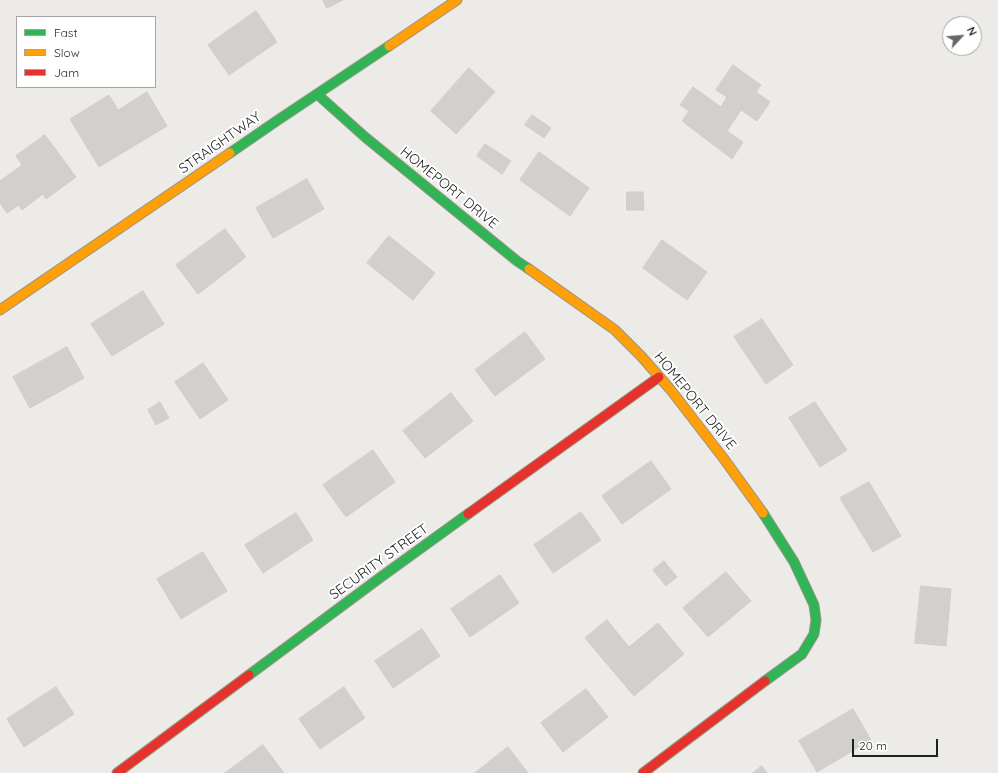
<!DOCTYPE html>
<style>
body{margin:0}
#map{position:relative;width:998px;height:773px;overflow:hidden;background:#edebe8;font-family:Quicksand,sans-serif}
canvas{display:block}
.legend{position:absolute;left:16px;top:16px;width:140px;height:72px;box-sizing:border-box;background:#fff;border:1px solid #a5a5a5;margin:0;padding:5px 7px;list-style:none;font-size:12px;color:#1f1f1f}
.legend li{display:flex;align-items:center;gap:8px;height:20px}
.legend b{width:20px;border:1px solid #a5a5a5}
.north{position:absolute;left:942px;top:16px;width:40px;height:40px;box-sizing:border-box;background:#fff;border:1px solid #a5a5a5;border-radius:50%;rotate:64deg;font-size:11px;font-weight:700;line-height:16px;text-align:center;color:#1f1f1f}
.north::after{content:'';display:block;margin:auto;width:14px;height:18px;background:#676665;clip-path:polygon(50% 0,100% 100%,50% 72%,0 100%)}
.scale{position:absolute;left:852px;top:739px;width:86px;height:18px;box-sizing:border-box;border:2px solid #1f1f1f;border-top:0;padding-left:5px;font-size:12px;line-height:14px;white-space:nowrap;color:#1f1f1f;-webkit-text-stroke:3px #fff;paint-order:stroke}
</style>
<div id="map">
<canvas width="998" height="773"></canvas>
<ul class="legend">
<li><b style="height:5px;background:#30b455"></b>Fast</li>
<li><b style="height:5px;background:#ff9f0a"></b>Slow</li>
<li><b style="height:5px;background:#e5322d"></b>Jam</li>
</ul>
<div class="north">N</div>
<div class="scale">20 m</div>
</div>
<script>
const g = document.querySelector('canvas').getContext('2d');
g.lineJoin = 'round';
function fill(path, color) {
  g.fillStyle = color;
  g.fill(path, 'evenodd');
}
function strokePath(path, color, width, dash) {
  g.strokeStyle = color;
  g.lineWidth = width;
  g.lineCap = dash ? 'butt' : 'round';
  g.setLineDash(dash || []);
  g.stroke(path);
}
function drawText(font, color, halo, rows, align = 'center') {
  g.font = font + ' Quicksand,sans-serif';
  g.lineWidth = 4;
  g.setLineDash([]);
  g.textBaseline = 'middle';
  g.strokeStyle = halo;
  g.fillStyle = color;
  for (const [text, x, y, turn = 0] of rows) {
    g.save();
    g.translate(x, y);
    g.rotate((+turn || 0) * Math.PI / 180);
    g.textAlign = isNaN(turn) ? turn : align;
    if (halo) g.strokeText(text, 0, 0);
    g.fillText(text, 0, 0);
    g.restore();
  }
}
const building = new Path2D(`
 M323 0H343L327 8Z
 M256 11 277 42 229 75 208 45Z
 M733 65 761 85 756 92 770 102 757 121 741 110 727 131 743 142 732 159 682 121 689 111 680 105 693 87 721 107 727 97 716 90Z
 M469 68 495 92 456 134 431 111Z
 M147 92 167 126 99 167 70 119 109 95 118 110Z
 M532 115 551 128 544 138 525 125Z
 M45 135 76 177 46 199 43 194 22 210 19 205 7 213 0 203V181L22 165 16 156Z
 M485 144 511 161 502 174 477 156Z
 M539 152 589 188 570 216 520 180Z
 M307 179 324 209 273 238 256 208Z
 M627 192H643L644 210H627Z
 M225 229 246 257 198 294 176 265Z
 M389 236 435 273 413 300 367 263Z
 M662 240 707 272 687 300 643 268Z
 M143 291 164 324 112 356 91 324Z
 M762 319 793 365 766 384 734 337Z
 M525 332 545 359 495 396 475 370Z
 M67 347 84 378 30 408 13 377Z
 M203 363 228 400 200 419 175 382Z
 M451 393 473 421 425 458 403 431Z
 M160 402 169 418 156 425 148 410Z
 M815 402 847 450 820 467 789 418Z
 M373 450 395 482 346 517 323 485Z
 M651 461 671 489 622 524 602 496Z
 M869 482 901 536 873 552 840 498Z
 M581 512 601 540 553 573 534 545Z
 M296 513 313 540 263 573 245 545Z
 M203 552 227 591 181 619 157 579Z
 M664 561 677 577 666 586 653 570Z
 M726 572 751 601 708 637 683 608Z
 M500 575 519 603 470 637 451 609Z
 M921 586 951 589 946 646 915 643Z
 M607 620 629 647 658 623 684 654 634 696 585 638Z
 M422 629 440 656 393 688 375 661Z
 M56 687 74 714 24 747 7 719Z
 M344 687 365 718 320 749 299 719Z
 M586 689 608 717 563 752 541 723Z
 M853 709 871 740 817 772 799 741Z
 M263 745 284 773H225Z
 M508 747 528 773H475Z
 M762 766 767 773H753Z`);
fill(building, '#d2d0cd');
strokePath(building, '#d0ccc9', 1);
const fast = new Path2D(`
 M317 94 365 137 517 261 529 269
 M230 153 278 120 389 46
 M763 513 794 562 814 605 816 620 814 634 802 654 765 681
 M249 675 381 577 468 514`);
const slow = new Path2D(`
 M389 46 457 0
 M529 269 615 330 641 356 670 389 724 459 763 513
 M0 310 230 153`);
const jam = new Path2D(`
 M468 514 659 377
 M117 773 249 675
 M643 773 765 681`);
strokePath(fast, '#969681', 11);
strokePath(slow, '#969681', 11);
strokePath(jam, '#969681', 11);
strokePath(fast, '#30b455', 9);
strokePath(slow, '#ff9f0a', 9);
strokePath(jam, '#e5322d', 9);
drawText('14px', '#1f1f1f', '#fff', [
 ["STRAIGHTWAY",220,143,-35],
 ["HOMEPORT DRIVE",449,188,39],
 ["HOMEPORT DRIVE",695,401,51],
 ["SECURITY STREET",379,562,-36]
]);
</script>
